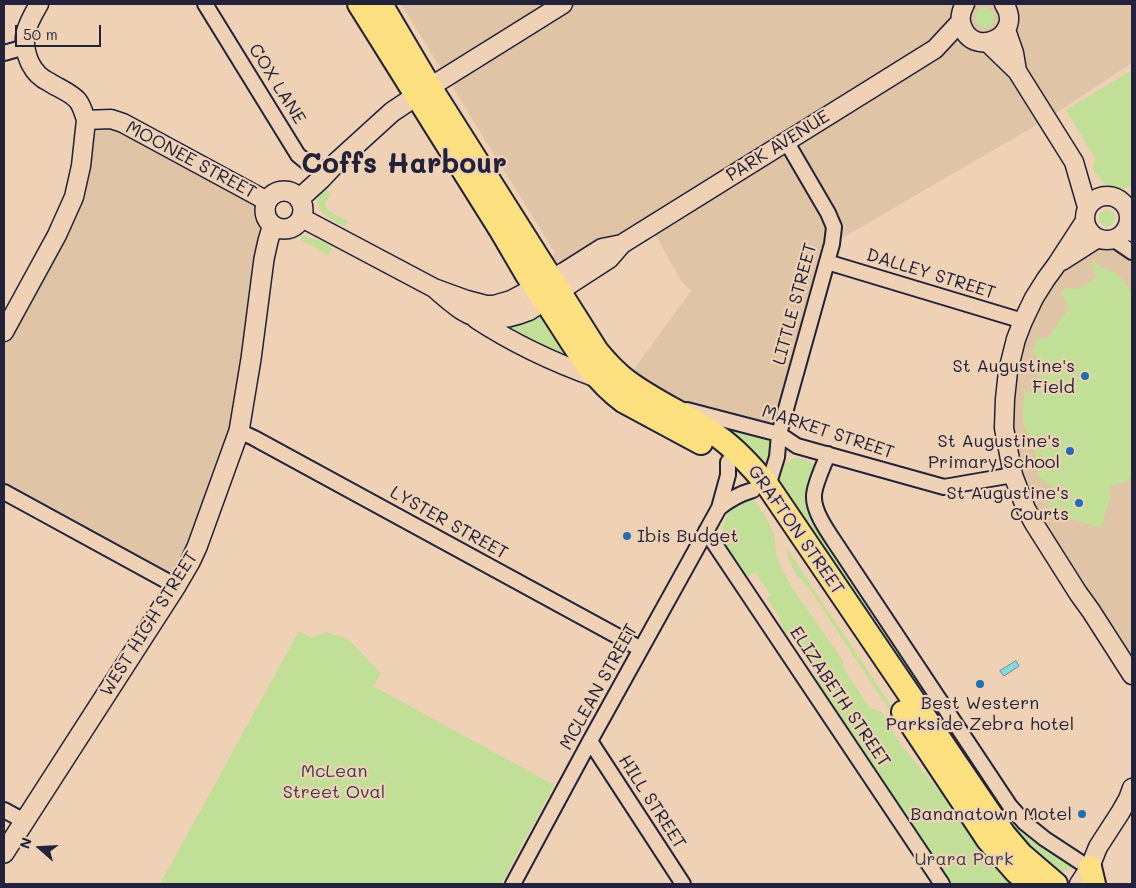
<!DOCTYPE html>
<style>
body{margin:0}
#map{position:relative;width:1136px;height:888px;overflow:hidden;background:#efd2b5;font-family:Mali,sans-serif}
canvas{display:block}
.frame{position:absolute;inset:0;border:5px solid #22223b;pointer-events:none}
.north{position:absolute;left:15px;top:823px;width:50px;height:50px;-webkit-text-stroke:4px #efd2b5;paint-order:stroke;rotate:289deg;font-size:14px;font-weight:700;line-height:20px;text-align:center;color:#22223b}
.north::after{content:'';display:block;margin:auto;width:18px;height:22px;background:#22223b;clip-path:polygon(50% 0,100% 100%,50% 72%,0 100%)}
.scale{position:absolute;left:15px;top:25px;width:86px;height:22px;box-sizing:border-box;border:2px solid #22223b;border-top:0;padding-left:6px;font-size:15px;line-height:18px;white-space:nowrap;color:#22223b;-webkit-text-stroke:4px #efd2b5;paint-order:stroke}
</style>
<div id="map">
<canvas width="1136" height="888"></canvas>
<div class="frame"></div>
<div class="north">N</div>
<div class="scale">50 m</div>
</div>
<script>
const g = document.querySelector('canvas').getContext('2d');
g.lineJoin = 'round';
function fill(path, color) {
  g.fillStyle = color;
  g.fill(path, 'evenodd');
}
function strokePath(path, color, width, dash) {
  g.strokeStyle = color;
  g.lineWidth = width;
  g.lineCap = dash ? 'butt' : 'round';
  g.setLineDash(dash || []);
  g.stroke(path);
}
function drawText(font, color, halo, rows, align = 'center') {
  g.font = font + ' Mali,sans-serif';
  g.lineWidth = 4.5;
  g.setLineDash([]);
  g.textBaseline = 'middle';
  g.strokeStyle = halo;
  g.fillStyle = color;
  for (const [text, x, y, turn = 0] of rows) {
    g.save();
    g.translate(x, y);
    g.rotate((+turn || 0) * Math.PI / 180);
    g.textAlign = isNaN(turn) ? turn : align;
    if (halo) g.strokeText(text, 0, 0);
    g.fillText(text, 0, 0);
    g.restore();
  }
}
fill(new Path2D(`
 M401 4H1132V63L1047 119 832 244 779 434 662 403 626 380 691 291 682 282 650 226 573 279 543 265 555 253Z
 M111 119 265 207V213L267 219 271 224 239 431 176 586 4 492V332L57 235 86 120Z
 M1113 239 1132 252V675L1026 509 1005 399 1034 298 1080 250Z`), '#e0c4a6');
fill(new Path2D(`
 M975 18a10 10 0 1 1 20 0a10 10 0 1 1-20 0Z
 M1132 70V185C1114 196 1104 184 1093 170L1095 158 1066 110Z
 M325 186 331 195C315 209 337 215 348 221L345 227C328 218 306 208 325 186Z
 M1099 218a8 8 0 1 1 16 0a8 8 0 1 1-16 0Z
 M301 235 322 241 333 247 328 255 299 239Z
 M1094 261C1102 269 1103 267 1112 271 1120 275 1126 285 1132 292V476L1127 482 1111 485 1109 494 1111 495 1101 528 1046 511 1053 488 1038 476 1034 448 1023 423 1024 392 1033 391 1043 361 1033 353 1037 337 1047 339 1068 309 1061 292 1065 288 1077 289 1096 277 1091 264Z
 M543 313 567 351 570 360 497 326 519 324Z
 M719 424 763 435 770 440 774 448 768 472Z
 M795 458 805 459 813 464V472L807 492 806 501 809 512 817 528 852 584 1009 817 1028 836 1071 866V869L1061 873 1025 846 780 486C776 467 780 466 795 458Z
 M742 499H749L756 503 765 516 774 534 776 552 782 570 791 586 843 661V667L869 707 882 712 902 746 1017 884H951L813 676 817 669 792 630 785 634 779 617 767 598 771 595 755 572 747 577C740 566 724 548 723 536 721 528 725 519 729 513 732 506 736 502 742 499Z
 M786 547 938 777 920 757 809 588C797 577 788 564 786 547Z
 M299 631 312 638 326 632 347 638 381 673 373 686 554 785 501 884H160Z`), '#c1df97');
const water = new Path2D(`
 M1016 661 1019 666 1004 676 1000 671Z`);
fill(water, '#87d9dd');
strokePath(water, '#5f909c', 1);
const minor = new Path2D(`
 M205 4 298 155 309 164 329 171
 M4 53 25 47
 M1127 224 1132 234
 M1113 239 1132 252
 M827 262 1023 321
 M687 410 779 434 797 446 944 487 1013 475
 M239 431 254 438 641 649
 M828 454C824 465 814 485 814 496 813 513 831 536 840 550L1010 806 1025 823 1045 839 1080 862
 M768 486 777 457 779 434 832 244 834 227 828 213 786 141
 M4 492 176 586
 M719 508C730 499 739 494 753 490
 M706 531 942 884
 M590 741 683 884
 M4 810 24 821
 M513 884 590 741 719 508 728 475V462`);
const tertiary = new Path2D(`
 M39 4C27 25 19 38 30 63 34 71 40 78 49 82 58 88 72 93 78 101 82 106 84 114 86 120
 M965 4C961 11 959 18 962 26 974 60 1025 35 1004 4
 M1006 30 1014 53 1017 71
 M987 42 1017 71 1074 162 1087 207
 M430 87 563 4
 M86 120 111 119 123 123 267 201
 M1085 218a22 22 0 1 1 44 0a22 22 0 1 1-44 0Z
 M302 218 434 288 467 300 486 305H494L511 300 564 272 602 248 622 244
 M1085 221 1057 264 1046 279 1034 298 1023 321 1016 339 1008 371 1005 399 1004 428 1013 475 1026 509 1035 525 1078 593 1091 611 1132 675
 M1062 261 1098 238
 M434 288C443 296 452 304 461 310 482 324 507 320 529 311L609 259 622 244 935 49 961 21
 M476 319C514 344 555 363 597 378
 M4 332 57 235 74 197 81 166 86 120
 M1079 884 1090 867 1098 847 1120 813 1128 799 1132 788`);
const secondary = new Path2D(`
 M265 210a19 19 0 1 1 38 0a19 19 0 1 1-38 0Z
 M299 199 321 179 337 162 392 112 416 96
 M4 853 176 586 190 562 197 547 239 431 251 359 264 259 268 241 271 231 274 228`);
const trunk = new Path2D(`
 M359 4C406 79 453 154 500 229 509 244 518 260 527 275 536 289 546 302 555 316 575 347 592 378 623 401L701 443
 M381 4 430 87 597 351C606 362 615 372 627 381 655 402 687 415 716 435 736 449 752 467 768 486L1004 834 1021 854 1056 884
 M903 712 988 840 1016 872 1030 884
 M1090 867 1094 884`);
strokePath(minor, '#22223b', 18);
strokePath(tertiary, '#22223b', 21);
strokePath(secondary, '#22223b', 22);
strokePath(trunk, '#22223b', 26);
strokePath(minor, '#efd2b5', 14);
strokePath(tertiary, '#efd2b5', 18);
strokePath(secondary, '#efd2b5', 19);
strokePath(trunk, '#fde080', 22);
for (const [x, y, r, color] of [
 [1085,376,5,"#1f6fb2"],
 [1070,451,5,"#1f6fb2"],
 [1079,503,5,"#1f6fb2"],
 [627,536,5,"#1f6fb2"],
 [980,684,5,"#1f6fb2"],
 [1082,814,5,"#1f6fb2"]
]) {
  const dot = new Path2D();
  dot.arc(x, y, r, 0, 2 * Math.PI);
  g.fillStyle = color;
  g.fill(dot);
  strokePath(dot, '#efd2b5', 2);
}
drawText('18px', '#22223b', '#efd2b5', [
 ["COX LANE",277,84,58],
 ["PARK AVENUE",778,146,-32],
 ["MOONEE STREET",191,160,28],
 ["DALLEY STREET",931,274,17],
 ["LITTLE STREET",795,304,-75],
 ["MARKET STREET",828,432,18],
 ["LYSTER STREET",449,523,29],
 ["GRAFTON STREET",796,530,55],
 ["WEST HIGH STREET",149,624,-58],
 ["MCLEAN STREET",599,687,-61],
 ["ELIZABETH STREET",840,697,56],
 ["HILL STREET",652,802,57]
]);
drawText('18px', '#22223b', '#efd2b5', [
 ["St Augustine's",1075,366],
 ["Field",1075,387],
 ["St Augustine's",1060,441],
 ["Primary School",1060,462],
 ["St Augustine's",1069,493],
 ["Courts",1069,514],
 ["Ibis Budget",637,536,"left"],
 ["Best Western",980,703,"center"],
 ["Parkside Zebra hotel",980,724,"center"],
 ["Bananatown Motel",1072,814]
], 'right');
drawText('18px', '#3a3e49', '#efd2b5', [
 ["McLean",334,771],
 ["Street Oval",334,792],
 ["Urara Park",964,859]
]);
drawText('bold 28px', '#22223b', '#efd2b5', [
 ["Coffs Harbour",404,164]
]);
</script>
